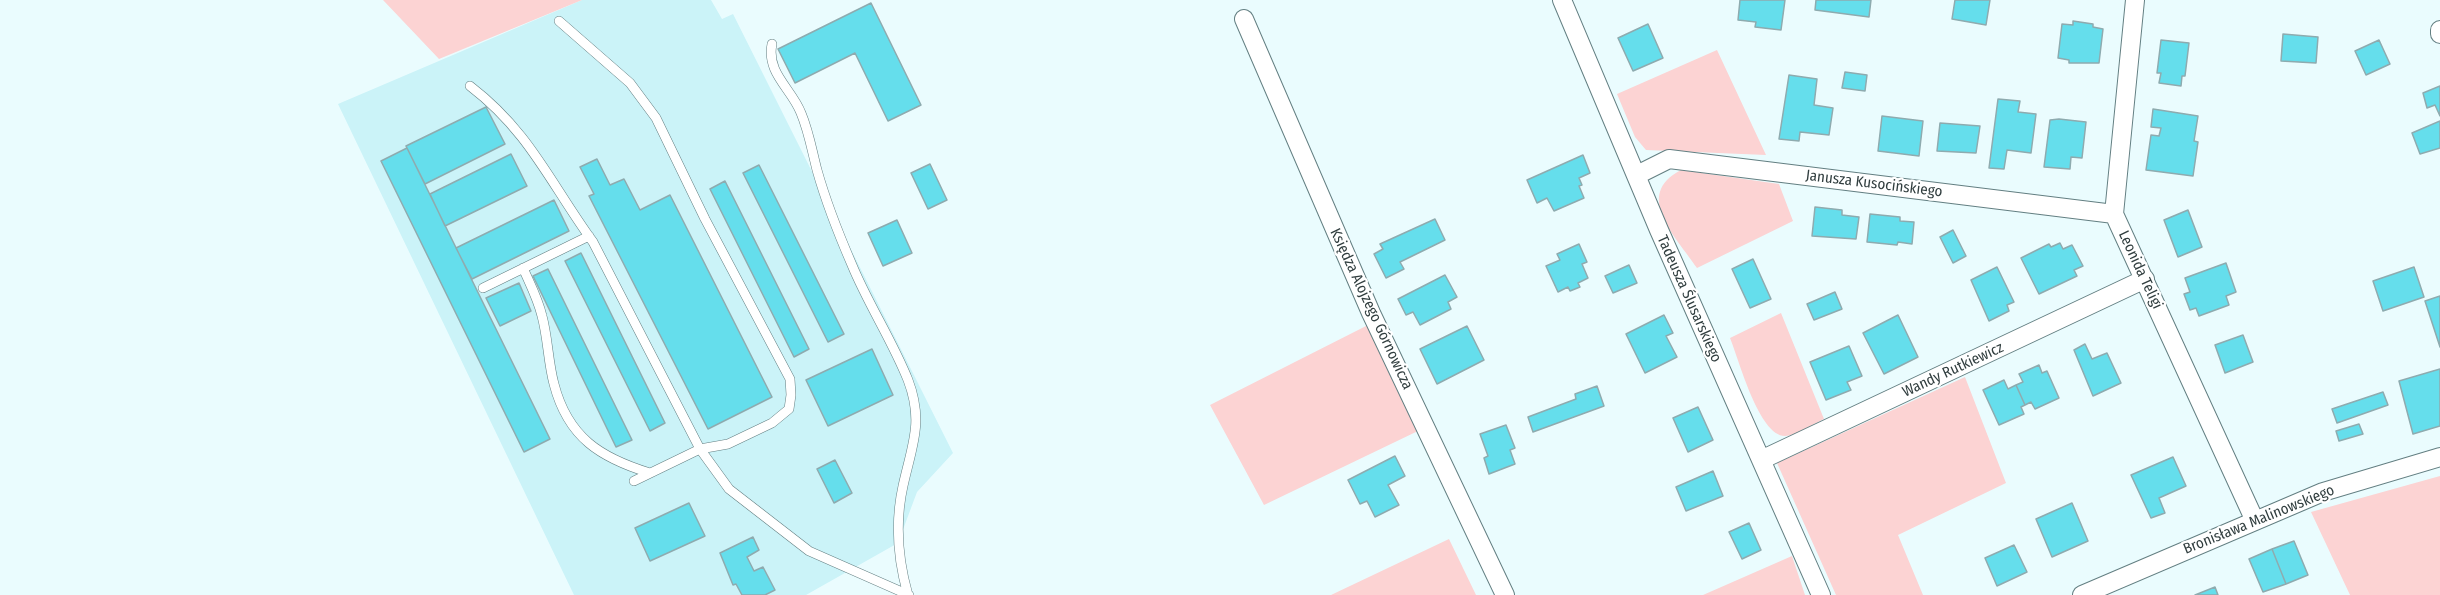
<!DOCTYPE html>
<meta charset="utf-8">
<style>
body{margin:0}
canvas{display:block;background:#eafcfe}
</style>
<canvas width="2440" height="595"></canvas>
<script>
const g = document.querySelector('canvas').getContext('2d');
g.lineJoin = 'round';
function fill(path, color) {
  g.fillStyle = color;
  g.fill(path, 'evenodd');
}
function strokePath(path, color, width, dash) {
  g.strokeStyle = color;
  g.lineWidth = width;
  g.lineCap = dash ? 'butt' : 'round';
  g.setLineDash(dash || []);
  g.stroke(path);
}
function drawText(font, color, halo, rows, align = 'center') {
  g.font = font + ' "Fira Sans Condensed",sans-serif';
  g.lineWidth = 4.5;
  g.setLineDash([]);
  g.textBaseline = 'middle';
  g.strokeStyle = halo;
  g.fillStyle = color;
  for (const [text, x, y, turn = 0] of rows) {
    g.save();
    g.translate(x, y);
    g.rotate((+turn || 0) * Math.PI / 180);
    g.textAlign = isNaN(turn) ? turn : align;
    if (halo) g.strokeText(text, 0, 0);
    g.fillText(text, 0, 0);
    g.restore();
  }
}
fill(new Path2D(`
 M582 0H711L722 19 733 14 953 453 917 492 898 543 806 595H574L338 104Z`), '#cbf3f8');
fill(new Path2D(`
 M383 0H582L439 59Z
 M1717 50 1766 155 1646 150 1635 137 1617 94Z
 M1681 170 1779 184 1793 221 1697 268C1677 238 1632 195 1681 170Z
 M1781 313 1824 419C1813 424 1796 436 1785 436 1759 436 1739 360 1730 338Z
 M1368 325 1420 430 1264 505 1210 405Z
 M1965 377 2006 483 1898 535 1923 595H1836L1777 463Z
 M2440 476V595H2350L2311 512Z
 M1449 539 1476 595H1331Z
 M1792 556 1805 595H1703Z`), '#fcd3d3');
const building = new Path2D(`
 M1740 0H1785L1781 30 1755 27 1756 22 1738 20Z
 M1816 0H1871L1869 17 1815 10Z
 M1955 0H1990L1986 25 1952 19Z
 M871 3 921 105 888 121 855 53 795 83 778 49Z
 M2073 21 2093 24V27L2103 29 2099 63H2069V60L2058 58 2062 24 2073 25Z
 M1648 24 1663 58 1633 71 1618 38Z
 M2283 34 2318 37 2316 63 2281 61Z
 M2161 40 2189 43 2185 76H2182L2181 86 2159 83 2161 73H2157Z
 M2379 40 2390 64 2366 75 2355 51Z
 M1845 72 1867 75 1865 91 1842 88Z
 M1789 75 1817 79 1814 105 1833 108 1829 135 1800 132 1799 141 1779 139Z
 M2440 86V116L2435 105 2427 108 2423 93Z
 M1998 99 2020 101 2018 112 2036 114 2031 153 2007 150 2004 169 1989 168Z
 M486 107 505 144 425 184 406 146Z
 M2153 109 2198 116 2194 141 2198 142 2193 176 2146 170 2151 135 2159 136 2161 128 2151 127Z
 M1882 116 1923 121 1919 156 1878 151Z
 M2059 119 2086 122 2082 158 2071 157 2070 169 2044 167 2050 120Z
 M2440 121V148L2420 154 2412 133Z
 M1940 123 1980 126 1976 153 1937 151Z
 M407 148 550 439 524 452 381 161Z
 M511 154 527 186 445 226 430 194Z
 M1583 155 1590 173 1579 178 1582 185 1579 186 1584 198 1554 211 1547 198 1537 203 1527 180Z
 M597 159 610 185 624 179 640 210 670 195 772 397 708 429 589 196 594 194 580 167Z
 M930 164 947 200 928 209 911 173Z
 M759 165 844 334 828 342 743 173Z
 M725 181 809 349 794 357 710 189Z
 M554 200 569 231 472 279 456 248Z
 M1815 207 1842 210V215L1859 217 1856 239 1812 236Z
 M2188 210 2202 247 2178 257 2164 220Z
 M1870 214 1900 217V221L1914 222 1912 244 1898 242 1897 245 1867 242Z
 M1435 219 1445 240 1400 262 1404 269 1386 278 1374 254 1383 249 1380 244Z
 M897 220 912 253 883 266 868 233Z
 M1953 230 1966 256 1953 263 1940 237Z
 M2060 243 2063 249 2072 245 2083 266 2074 270 2077 276 2039 294 2021 258 2049 244 2051 247Z
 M1579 244 1587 262 1582 264 1588 278 1578 283 1580 287 1570 291 1568 287 1558 292 1546 266 1560 260 1557 254Z
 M581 253 665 423 650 431 565 261Z
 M1753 259 1771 299 1750 308 1732 269Z
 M2226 263 2236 292 2226 296 2229 305 2199 316 2196 308 2190 310 2184 294 2190 292 2185 278Z
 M1629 265 1637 283 1613 293 1605 276Z
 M1997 267 2014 302 2007 305 2009 311 1989 321 1971 280Z
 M2414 267 2424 297 2383 311 2373 281Z
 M548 269 632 440 616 447 533 276Z
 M1445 275 1457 297 1448 302 1451 309 1420 325 1413 312 1406 315 1398 299Z
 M519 283 531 311 500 326 486 298Z
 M1835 292 1842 309 1814 320 1807 304Z
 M2440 296V347L2425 301Z
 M1664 315 1673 333 1666 336 1677 357 1645 373 1626 334Z
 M1898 315 1918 357 1884 374 1863 333Z
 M1467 326 1484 360 1437 384 1420 349Z
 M2243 335 2253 362 2225 373 2215 345Z
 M2085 344 2092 359 2107 353 2121 383 2093 396 2074 350Z
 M1849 346 1862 376 1847 382 1851 390 1826 400 1810 362Z
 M872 349 893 395 828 426 806 380Z
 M2039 365 2042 373 2047 371 2059 398 2035 409 2031 402 2025 405 2016 385 2023 382 2019 374Z
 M2440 369V426L2413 434 2399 381Z
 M2004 380 2008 389 2016 385 2025 405 2021 407 2024 414 1999 425 1983 390Z
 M1597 386 1604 406 1533 432 1528 417 1576 399 1575 394Z
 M2383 392 2388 405 2337 423 2332 409Z
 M1698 407 1713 440 1688 452 1673 418Z
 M2359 424 2363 434 2339 441 2336 431Z
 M1506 425 1515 448 1510 450 1515 464 1489 474 1484 458 1488 456 1480 434Z
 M1395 456 1405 476 1388 485 1399 505 1375 517 1367 501 1360 504 1348 480Z
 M2173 457 2186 486 2159 498 2165 513 2151 518 2131 475Z
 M835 460 852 493 834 503 817 469Z
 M1713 471 1723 496 1686 511 1676 487Z
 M689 503 705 536 650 561 635 528Z
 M2072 503 2088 541 2052 557 2036 519Z
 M1749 523 1761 550 1742 559 1729 532Z
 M753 537 759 550 747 557 754 571 763 567 775 590 765 595H742L736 584 733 585 720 553Z
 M2294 541 2308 575 2286 584 2272 549Z
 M2014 545 2027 572 1997 586 1985 558Z
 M2272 549 2286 584 2263 592 2249 559Z
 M2215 587 2218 595H2195Z`);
fill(building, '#65deec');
strokePath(building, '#8eabaf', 1.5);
const service = new Path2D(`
 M559 21 630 83 656 118 705 219 790 379 791 395 789 409 772 423 728 444 700 449 634 481
 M772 44C766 73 792 89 801 113 809 132 812 151 817 170 826 202 839 235 852 265 868 304 892 340 908 380 924 422 912 445 903 486 895 522 898 560 908 595
 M470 86C530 132 550 183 593 242L700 449 729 489 809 551 909 595
 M523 268C530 284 538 299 542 316 548 338 548 362 554 384 568 438 601 458 650 473
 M483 288 589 236`);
const minor = new Path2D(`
 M1562 0 1659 230 1821 595
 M2135 0 2114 214 2255 521
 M1244 19 1371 313 1505 595
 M2440 30V34
 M1637 175 1669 159 2114 214
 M1761 460 2145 279
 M2082 595 2323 492 2440 457`);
strokePath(service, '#637f82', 10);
strokePath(minor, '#637f82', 20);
strokePath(service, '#fff', 9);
strokePath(minor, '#fff', 18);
drawText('15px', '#313e3f', '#fff', [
 ["Janusza Kusocińskiego",1874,184,7],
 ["Leonida Teligi",2140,270,65],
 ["Tadeusza Ślusarskiego",1689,299,66],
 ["Księdza Alojzego Górnowicza",1371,309,65],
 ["Wandy Rutkiewicz",1953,370,-25],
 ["Bronisława Malinowskiego",2259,520,-22]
]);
</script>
